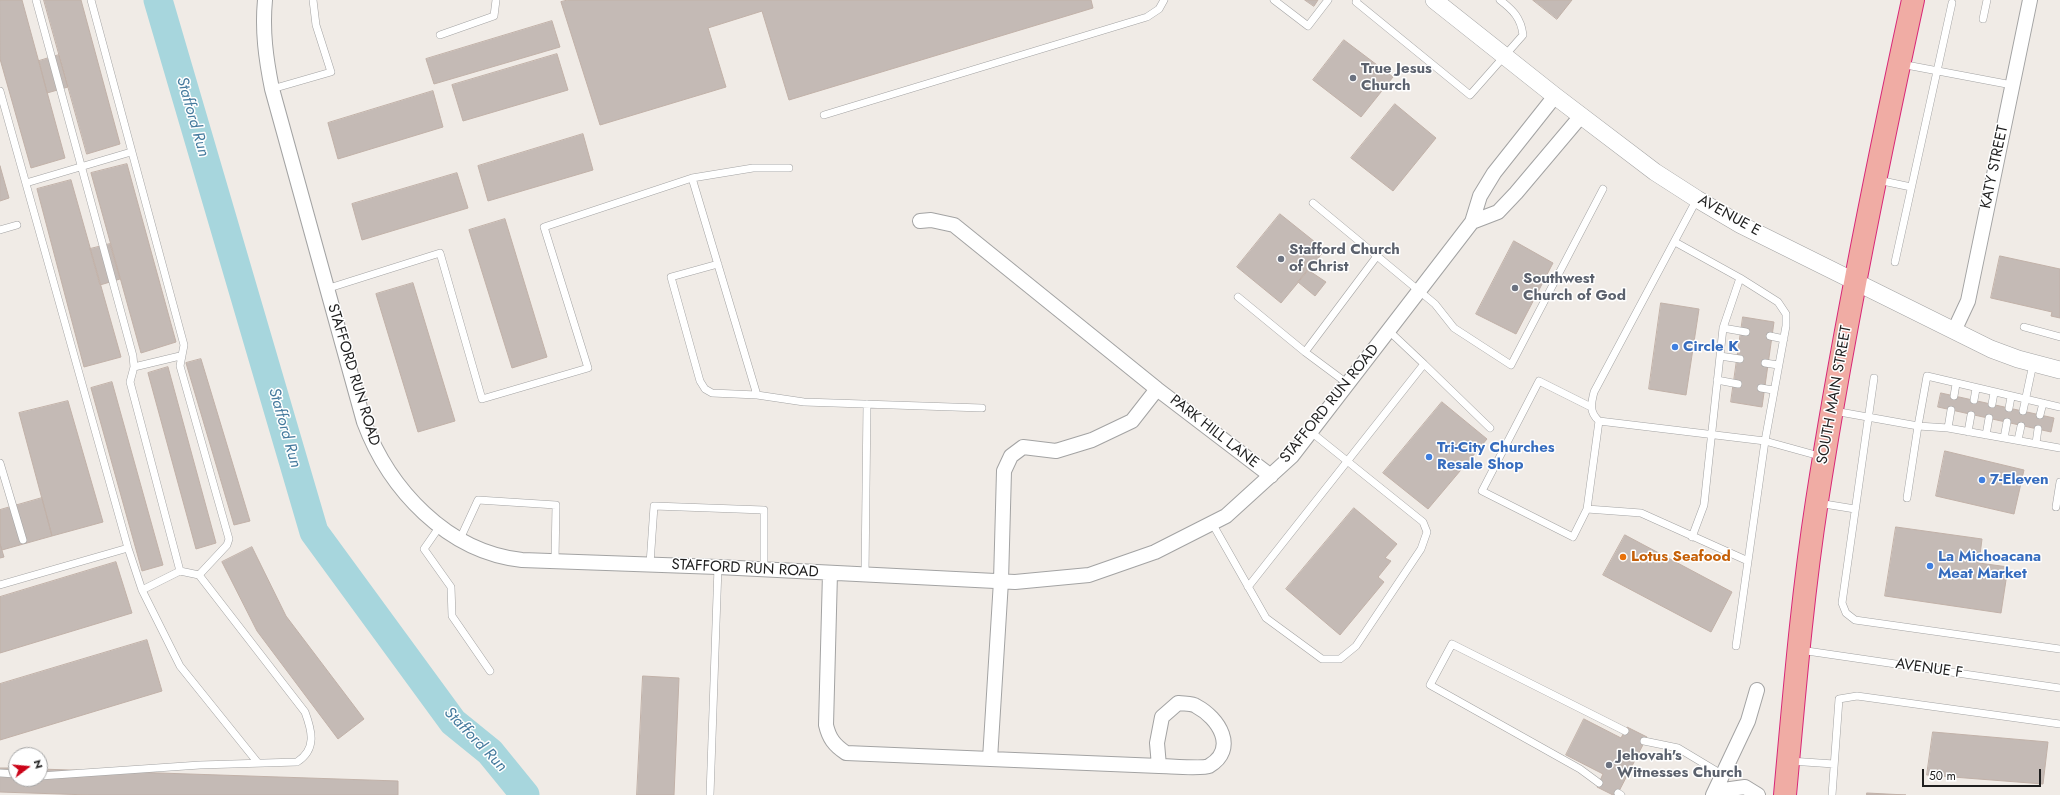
<!DOCTYPE html>
<style>
body{margin:0}
#map{position:relative;width:2060px;height:795px;overflow:hidden;background:#f0ebe6;font-family:Jost,sans-serif}
canvas{display:block}
.north{position:absolute;left:8px;top:747px;width:40px;height:40px;box-sizing:border-box;background:#fff;border:1px solid #a5a5a5;border-radius:50%;rotate:74deg;font-size:11px;font-weight:700;line-height:16px;text-align:center;color:#1f1f1f}
.north::after{content:'';display:block;margin:auto;width:14px;height:18px;background:#cb0318;clip-path:polygon(50% 0,100% 100%,50% 72%,0 100%)}
.scale{position:absolute;left:1922px;top:769px;width:119px;height:18px;box-sizing:border-box;border:2px solid #1f1f1f;border-top:0;padding-left:5px;font-size:12px;line-height:14px;white-space:nowrap;color:#1f1f1f;-webkit-text-stroke:3px #fff;paint-order:stroke}
</style>
<div id="map">
<canvas width="2060" height="795"></canvas>
<div class="north">N</div>
<div class="scale">50 m</div>
</div>
<script>
const g = document.querySelector('canvas').getContext('2d');
g.lineJoin = 'round';
function strokePath(path, color, width, dash) {
  g.strokeStyle = color;
  g.lineWidth = width;
  g.lineCap = dash ? 'butt' : 'round';
  g.setLineDash(dash || []);
  g.stroke(path);
}
function fill(path, color) {
  g.fillStyle = color;
  g.fill(path, 'evenodd');
}
function drawText(font, color, halo, rows, align = 'center') {
  g.font = font + ' Jost,sans-serif';
  g.lineWidth = 3;
  g.setLineDash([]);
  g.textBaseline = 'middle';
  g.strokeStyle = halo;
  g.fillStyle = color;
  for (const [text, x, y, turn = 0] of rows) {
    g.save();
    g.translate(x, y);
    g.rotate((+turn || 0) * Math.PI / 180);
    g.textAlign = isNaN(turn) ? turn : align;
    if (halo) g.strokeText(text, 0, 0);
    g.fillText(text, 0, 0);
    g.restore();
  }
}
strokePath(new Path2D(`
 M158 0 314 532 453 722 490 752 525 795`), '#a7d6dd', 29);
const building = new Path2D(`
 M0 0H22L65 158 31 168 0 59Z
 M44 0H81L120 144 87 154Z
 M568 0H1091L1093 8 789 100 762 11 708 28 726 87 600 125 561 2Z
 M1305 0H1318L1314 6Z
 M1533 0H1572L1557 19Z
 M552 21 560 47 434 84 426 59Z
 M1344 40 1393 77 1361 117 1313 80Z
 M557 54 568 90 463 121 452 85Z
 M59 55 68 87 47 93 39 61Z
 M433 91 443 127 338 159 328 123Z
 M1395 104 1436 138 1393 191 1351 158Z
 M583 134 593 170 488 201 478 166Z
 M127 164 176 342 141 353 91 173Z
 M0 166 9 198 0 201Z
 M457 173 468 208 362 240 352 204Z
 M71 180 121 357 84 367 37 189Z
 M1280 214 1325 250 1281 303 1237 267Z
 M505 219 547 357 512 368 469 230Z
 M1514 241 1553 263 1516 334 1476 314Z
 M110 244 120 279 100 285 90 249Z
 M2000 256 2060 269V318L2051 316 2052 312 1991 298Z
 M1308 270 1326 282 1315 296 1298 282Z
 M413 283 455 421 418 432 376 294Z
 M1661 303 1699 309 1686 395 1649 389Z
 M1743 317 1774 322 1762 407 1731 402Z
 M201 359 250 521 234 525 186 363Z
 M168 367 216 543 196 549 148 373Z
 M112 382 163 565 142 571 91 388Z
 M1941 393 2054 418 2051 432 1938 407Z
 M68 401 103 522 52 536 19 413Z
 M1442 402 1487 439 1428 509 1383 473Z
 M1945 451 2024 470 2014 514 1936 496Z
 M42 498 52 536 2 550 0 544V510Z
 M1354 508 1397 544 1385 558 1391 561 1378 577 1384 582 1340 635 1286 589Z
 M1896 527 1982 539 1979 563 2008 567 2001 613 1885 596Z
 M1625 535 1732 592 1711 632 1603 575Z
 M0 544 4 557 0 558Z
 M252 547 286 616 364 719 338 739 257 631 222 562Z
 M116 562 132 613 0 653V597Z
 M147 640 162 691 0 740V684Z
 M643 676 679 678 674 795H637Z
 M1584 719 1621 738 1627 727 1647 737 1617 795H1613L1597 787 1603 774 1566 755Z
 M1933 732 2048 742 2043 784 1927 775Z
 M0 768H16V779H40V769L398 781V795H90L0 792Z
 M1867 793 1906 795H1867Z`);
fill(building, '#c4bab5');
strokePath(building, '#c1b1a8', 1);
const service = new Path2D(`
 M36 0 133 356 134 367 130 382 180 571 199 575 305 712C312 731 317 749 297 762L200 765 40 776
 M91 0 184 345 180 366 229 539 227 545 199 575
 M1274 0 1308 26 1328 0
 M1357 0 1356 2 1470 95 1523 35C1521 18 1513 10 1500 0
 M1983 19 1987 0
 M440 35 494 16 496 0
 M1901 64 2012 85
 M272 89 331 72 316 25 313 0
 M0 91 128 548 0 585
 M824 115 1147 17 1159 9 1164 0
 M692 178 757 395 804 402 982 408
 M1878 180 1911 187
 M26 183 131 152
 M1697 199 1594 392C1591 404 1589 412 1599 421L1765 441 1823 457
 M1313 203 1377 256
 M0 230 17 225
 M1675 242 1740 278 1778 302 1786 314V326L1765 441 1736 646
 M1895 262 1952 3
 M718 264 671 277 700 381 705 389 712 393 757 395
 M326 289 440 253 482 399 588 368 544 227 692 178 753 168H789
 M1238 297 1305 352
 M2024 327 2060 337
 M1723 328 1746 332
 M1770 336 1784 339
 M1720 356 1740 359
 M1765 363 1778 365
 M1424 364 1490 428
 M134 367 180 356
 M1874 378 1842 603 1846 613 1855 620 2060 649
 M1717 380 1738 384
 M1348 384 1305 352 1377 256 1435 304 1454 328 1511 365 1603 189
 M1761 388 1773 390
 M1954 396 1956 384
 M1974 400 1976 389
 M1992 404 1994 393
 M2009 408 2011 397
 M1834 411 1918 426 1927 376 2060 407
 M2023 411 2033 364
 M2040 415 2043 403
 M1599 421 1587 509 1641 513 1748 561
 M1948 428 1951 410
 M1968 432 1971 415
 M1986 435 1989 418
 M2004 438 2007 422
 M2018 440 2021 426
 M2036 443 2038 429
 M0 463 23 540
 M1907 498 1918 426 1948 428 2060 448
 M1818 503 1855 509
 M2056 507 2060 482
 M1587 509 1573 537 1482 491 1539 381 1591 407
 M1212 523 1266 618 1322 659H1340L1356 646 1421 549 1427 532 1423 522 1311 432
 M440 526 424 549 451 587 452 616 490 671
 M1692 537 1704 505 1723 328 1740 278
 M460 539 478 500 556 505 555 560
 M128 548 142 590 180 666 258 763
 M650 564 654 506 764 510V569
 M865 575 867 404
 M1248 587 1424 364 1389 331
 M142 590 180 571
 M1800 650 2060 688
 M1644 741 1678 748 1723 775
 M1790 761 1834 764
 M0 773 16 774
 M1599 783 1580 769 1430 685 1452 644 1625 731
 M1618 793 1621 795
 M710 795 718 567
 M1832 795 1839 699 1857 696 2060 724`);
const minor = new Path2D(`
 M265 0C262 31 266 59 272 89L364 422C389 489 447 552 522 560L718 567 1015 582 1089 575 1155 552 1226 516 1292 456 1472 222 1480 196 1494 173 1555 96
 M920 221 931 220 954 225 1157 389 1271 476
 M1472 222 1498 212 1516 193 1581 116
 M1954 331 1968 301 2030 0
 M830 573 826 725C829 738 834 745 846 753L1159 766C1168 766 1203 769 1209 766 1238 749 1219 718 1196 706 1192 703 1184 704 1178 703L1162 717 1157 743 1159 766
 M990 759 1001 581 1004 471 1011 456 1023 447 1056 451 1092 440 1132 421 1157 389
 M1716 791 1745 787 1758 795
 M1713 795 1748 721 1757 690`);
const tertiary = new Path2D(`
 M1434 0 1555 96 1655 172 1697 199 1741 225 1991 349 2018 359 2060 370`);
const trunk = new Path2D(`
 M1785 795C1794 697 1802 598 1817 501 1843 333 1877 166 1913 0`);
strokePath(service, '#a3a3a3', 8);
strokePath(minor, '#a3a3a3', 16);
strokePath(tertiary, '#a3a3a3', 18);
strokePath(trunk, '#d82877', 24);
strokePath(service, '#fff', 7);
strokePath(minor, '#fff', 14);
strokePath(tertiary, '#fff', 17);
strokePath(trunk, '#f0aca4', 22);
for (const [x, y, r, color] of [
 [1353,78,4,"#6b7280"],
 [1281,259,4,"#6b7280"],
 [1515,288,4,"#6b7280"],
 [1675,347,4,"#3f7fe0"],
 [1429,457,4,"#3f7fe0"],
 [1982,480,4,"#3f7fe0"],
 [1623,557,4,"#e8710a"],
 [1930,566,4,"#3f7fe0"],
 [1609,765,4,"#6b7280"]
]) {
  const dot = new Path2D();
  dot.arc(x, y, r, 0, 2 * Math.PI);
  g.fillStyle = color;
  g.fill(dot);
  strokePath(dot, '#fff', 1.5);
}
drawText('bold 15px', '#5b616d', '#fff', [
 ["True Jesus",1361,69],
 ["Church",1361,86],
 ["Stafford Church",1289,250],
 ["of Christ",1289,267],
 ["Southwest",1523,279],
 ["Church of God",1523,296],
 ["Jehovah's",1617,756],
 ["Witnesses Church",1617,773]
], 'left');
drawText('15px', '#1f1f1f', '#fff', [
 ["KATY STREET",1995,167,-78],
 ["AVENUE E",1729,216,29],
 ["STAFFORD RUN ROAD",353,375,73],
 ["SOUTH MAIN STREET",1835,395,-80],
 ["STAFFORD RUN ROAD",1330,404,-51],
 ["PARK HILL LANE",1214,432,38],
 ["STAFFORD RUN ROAD",745,569,3],
 ["AVENUE F",1929,669,8]
]);
drawText('bold 15px', '#366cbe', '#fff', [
 ["Circle K",1683,347],
 ["Tri-City Churches",1437,448],
 ["Resale Shop",1437,465],
 ["7-Eleven",1990,480],
 ["La Michoacana",1938,557],
 ["Meat Market",1938,574]
], 'left');
drawText('bold 15px', '#c56008', '#fff', [
 ["Lotus Seafood",1631,557]
], 'left');
drawText('italic 16px', '#467b9e', '#fff', [
 ["Stafford Run",192,117,74],
 ["Stafford Run",284,428,74],
 ["Stafford Run",475,740,46]
]);
</script>
